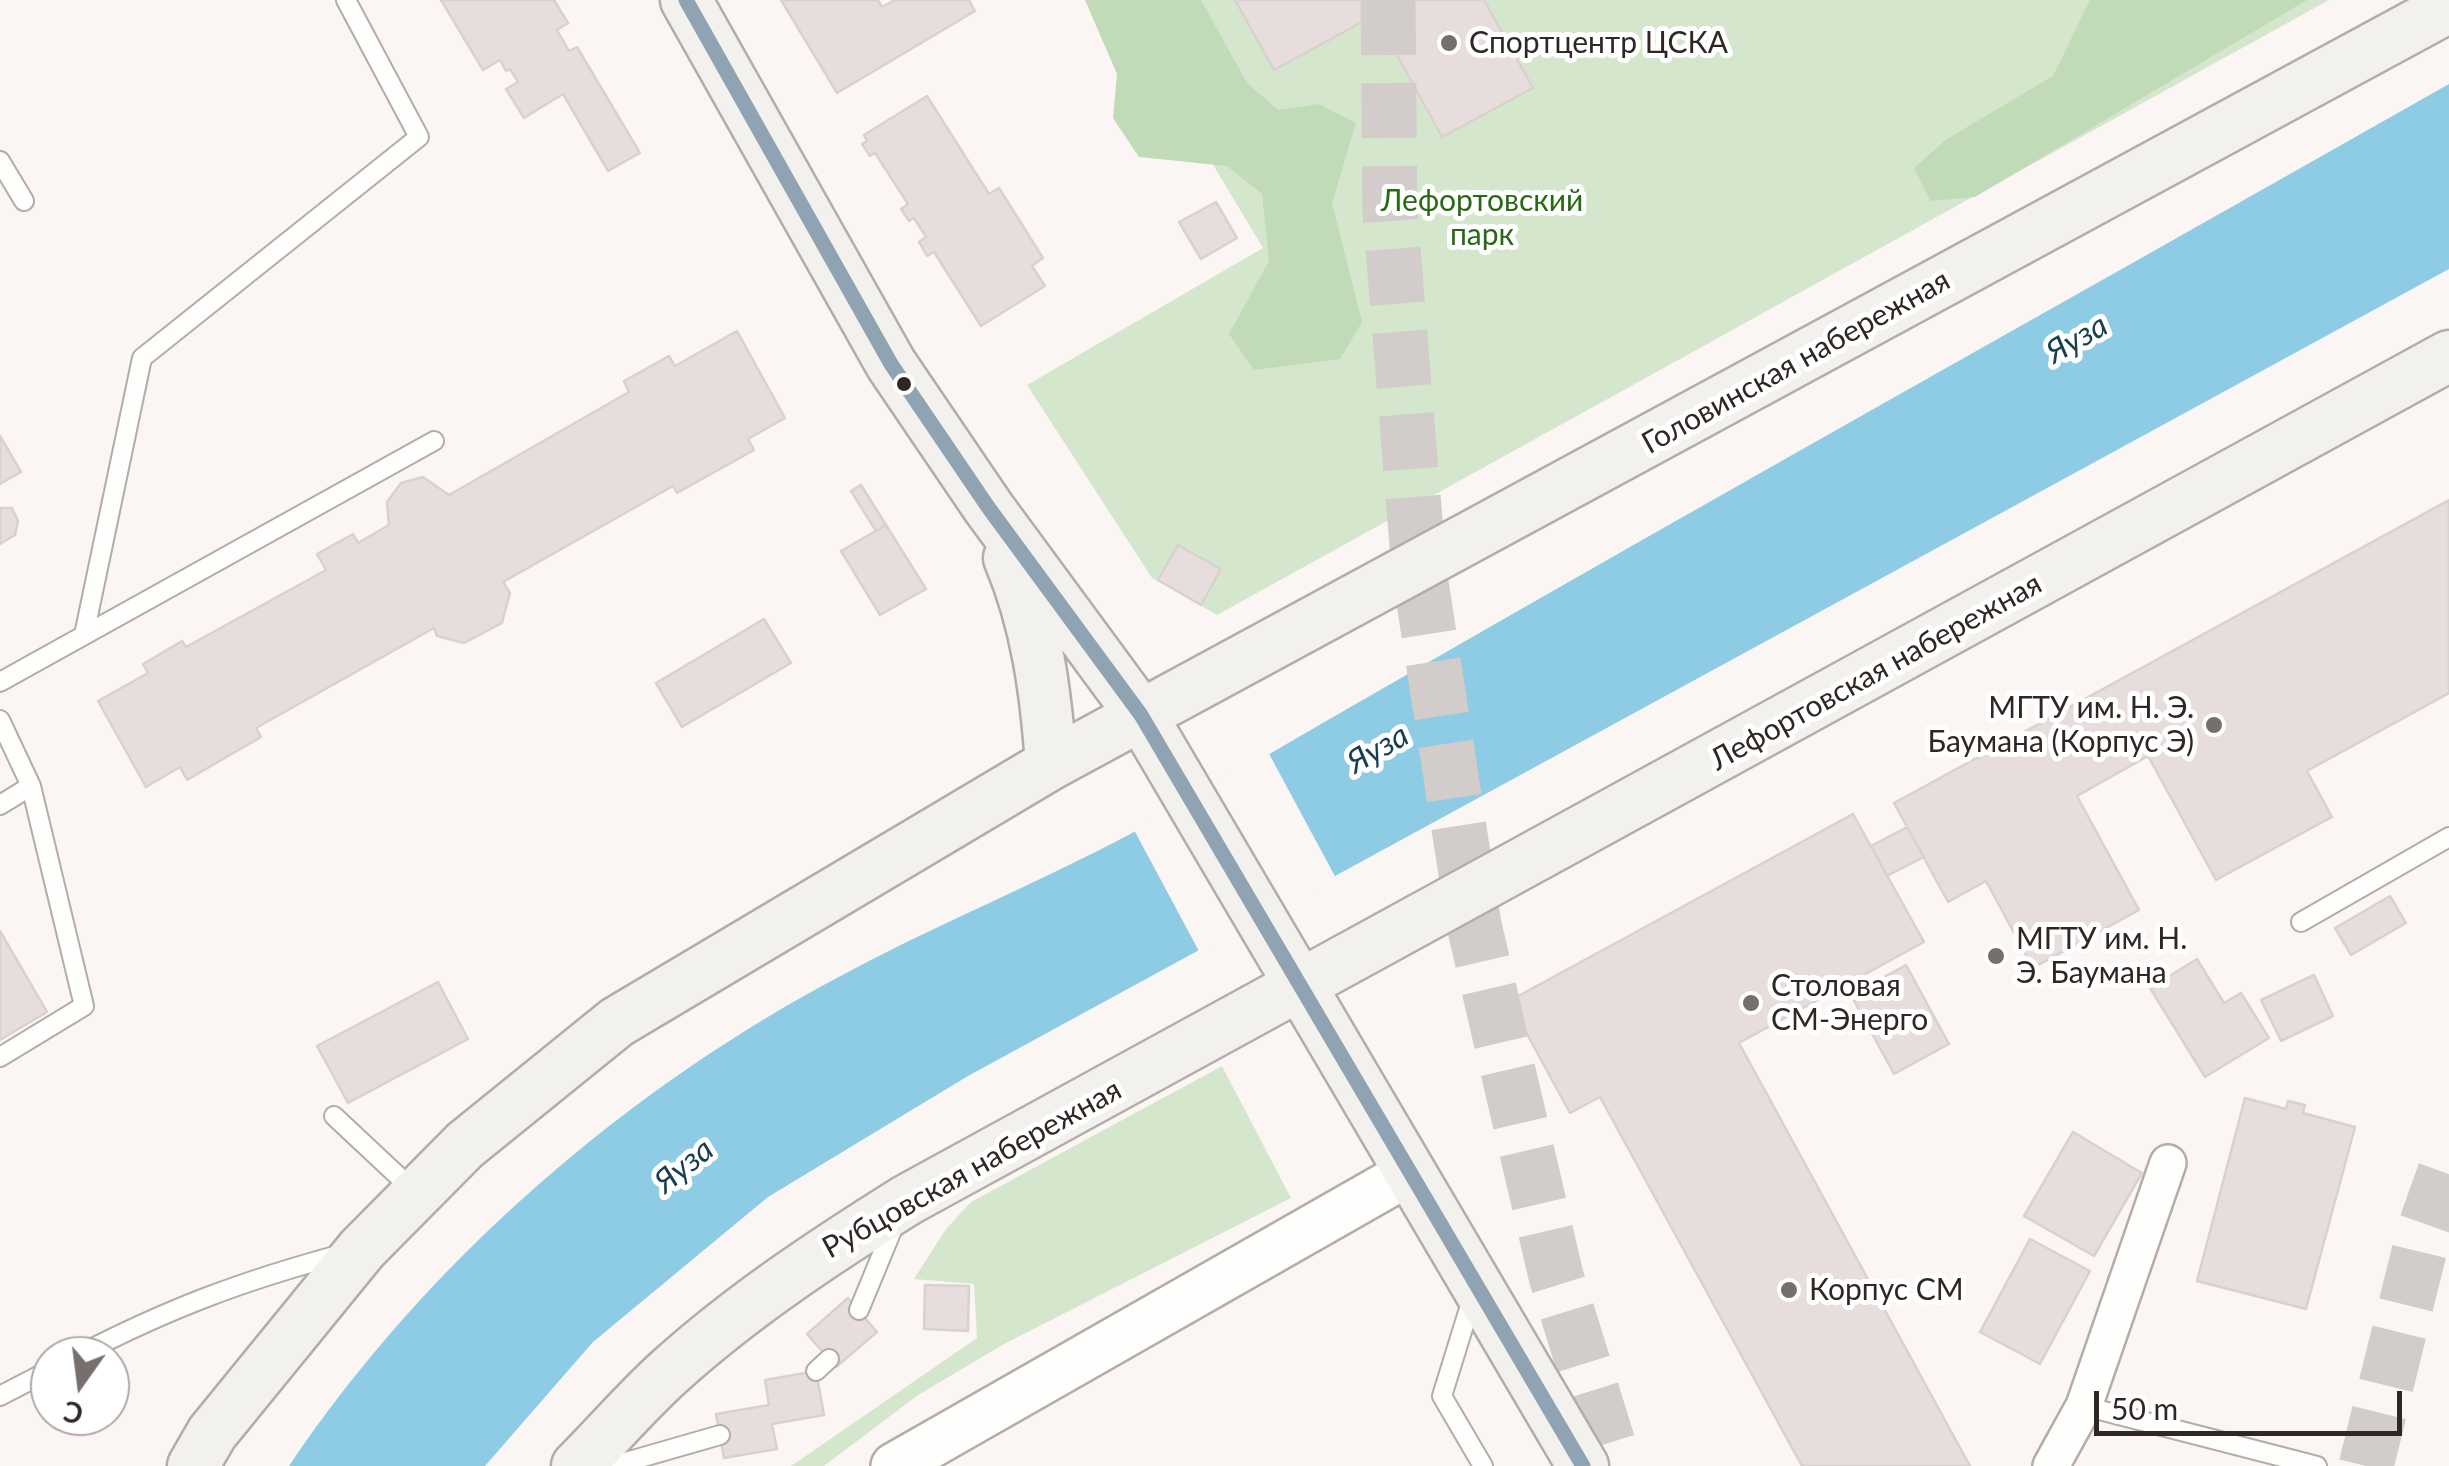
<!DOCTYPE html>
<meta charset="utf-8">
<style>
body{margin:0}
#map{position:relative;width:2449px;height:1466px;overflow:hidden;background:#fbf6f4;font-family:Lato,sans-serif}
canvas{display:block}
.north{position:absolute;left:30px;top:1336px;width:100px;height:100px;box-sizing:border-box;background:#fff;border:2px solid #aca9a7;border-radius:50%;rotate:194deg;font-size:28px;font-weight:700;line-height:40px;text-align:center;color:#2f2723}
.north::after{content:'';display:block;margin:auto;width:35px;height:45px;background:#766f6c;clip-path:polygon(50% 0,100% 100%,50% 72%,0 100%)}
.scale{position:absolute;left:2094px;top:1391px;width:308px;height:45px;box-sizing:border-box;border:5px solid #2f2723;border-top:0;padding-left:12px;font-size:30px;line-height:35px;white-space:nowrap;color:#2f2723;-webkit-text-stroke:8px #fff;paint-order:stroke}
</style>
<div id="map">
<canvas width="2449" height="1466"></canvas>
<div class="north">С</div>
<div class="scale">50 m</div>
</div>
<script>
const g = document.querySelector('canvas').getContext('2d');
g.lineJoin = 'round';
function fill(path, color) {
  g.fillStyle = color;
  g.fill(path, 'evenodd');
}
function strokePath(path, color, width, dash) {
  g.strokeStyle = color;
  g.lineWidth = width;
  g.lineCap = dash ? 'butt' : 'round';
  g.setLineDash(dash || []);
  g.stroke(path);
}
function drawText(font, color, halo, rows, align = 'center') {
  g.font = font + ' Lato,sans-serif';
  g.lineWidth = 10;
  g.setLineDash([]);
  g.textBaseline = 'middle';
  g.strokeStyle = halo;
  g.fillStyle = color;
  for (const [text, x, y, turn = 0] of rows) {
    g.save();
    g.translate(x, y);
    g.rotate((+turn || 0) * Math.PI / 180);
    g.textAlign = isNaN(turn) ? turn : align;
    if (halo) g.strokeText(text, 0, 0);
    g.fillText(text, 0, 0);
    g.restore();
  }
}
fill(new Path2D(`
 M1114 0H2329L1217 615 1152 578 1027 385 1263 248Z
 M1222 1066 1291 1198 1004 1344 918 1395 824 1466H791L977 1338 974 1284 914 1279 946 1229 971 1202Z`), '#d4e7cc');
fill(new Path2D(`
 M1085 0H1201L1247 83 1278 110 1319 104 1356 123 1332 203 1362 322 1340 359 1254 370 1229 334 1269 261 1262 194 1227 166 1139 157 1113 118 1117 74Z
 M2090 0H2307L1975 197 1931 201 1914 168 1947 139 2053 76Z`), '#c1dab7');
fill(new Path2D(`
 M2449 84V269L968 1076 768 1197 593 1342 485 1466H289C428 1260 628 1087 848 972 955 915 1069 871 1173 810 1596 563 2024 325 2449 84Z`), '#8ecbe5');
fill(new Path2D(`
 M1267 750 1337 880 1201 955 1133 828Z`), '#fbf6f4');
const building = new Path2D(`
 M441 0H554L568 23 557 30 569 51 577 47 640 153 608 171 563 94 524 118 506 89 518 82 510 69 506 71 500 60 483 70Z
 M781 0H878L882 7 895 0H969L975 11 837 93Z
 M1235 0H1484L1533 88 1442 137 1375 15 1274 70Z
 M927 96 989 194 999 188 1043 258 1032 266 1045 286 981 326 934 252 927 256 919 242 926 237 914 218 909 221 901 209 908 204 875 153 870 156 862 144 867 141 864 135Z
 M1216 202 1237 238 1201 259 1179 222Z
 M737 331 785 418 748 439 754 450 677 493 673 486 503 582 510 593 502 623 464 643 437 636 434 628 256 728 261 737 187 780 180 767 146 787 98 701 148 673 143 664 182 641 186 647 326 570 317 554 353 534 358 543 389 525 387 502 401 483 423 477 449 495 629 392 624 381 669 356 675 366Z
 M0 436 21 472 0 484Z
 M861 485 886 525 876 531 851 491Z
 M2449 500V693L2307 771 2332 817 2216 880 2148 756 2077 796 2139 910 2033 968 1986 881 1948 902 1894 803Z
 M0 508H12L18 521 15 535 0 544Z
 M886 525 926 589 880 615 841 551Z
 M1178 545 1221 569 1201 605 1158 580Z
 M764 619 791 663 682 727 656 683Z
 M1853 814 1924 942 1739 1043 1970 1466H1802L1600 1097 1570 1113 1509 1001Z
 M1907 827 1924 857 1887 876 1871 846Z
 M2390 896 2406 923 2351 955 2335 928Z
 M0 931 47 1012 0 1040Z
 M2197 959 2224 1003 2241 993 2269 1038 2205 1077 2150 988Z
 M1906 965 1949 1044 1894 1074 1851 995Z
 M2314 975 2333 1016 2281 1041 2261 1000Z
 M438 982 468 1039 348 1103 317 1046Z
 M2245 1098 2286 1109 2288 1101 2305 1105 2303 1113 2355 1127 2306 1309 2197 1281Z
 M2073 1132 2142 1173 2094 1256 2024 1216Z
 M2030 1239 2090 1271 2040 1364 1980 1332Z
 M925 1285 969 1286 968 1331 924 1329Z
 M848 1298 877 1332 836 1367 807 1334Z
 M816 1371 824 1415 772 1424 777 1449 724 1458 716 1414 769 1405 765 1380Z`);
fill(building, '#e6dddc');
strokePath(building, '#d8d1d0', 2.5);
strokePath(new Path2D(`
 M1388 0 1390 212 1419 570 1474 925 1556 1276 1615 1466
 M2366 1466 2425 1228 2449 1161`), '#d2cdca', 55, [55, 28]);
const service = new Path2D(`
 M0 161 24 201
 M84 635 142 358 419 137 346 0
 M0 682 434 441
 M0 720 31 786 0 805
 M2301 922 2449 837
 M0 1057 84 1006 31 786
 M334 1116 413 1190
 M1473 1296 1442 1396 1483 1466
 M859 1310 895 1223
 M77 1356C170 1308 242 1281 342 1254
 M816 1371 829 1359
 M0 1396 50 1370
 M2084 1406 2317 1466
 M612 1466 720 1435`);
const minor = new Path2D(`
 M2051 1466 2084 1406 2168 1163`);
const tertiary = new Path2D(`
 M894 1466 1410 1172`);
const secondary = new Path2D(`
 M686 0 891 364 988 507 1141 715 1583 1466
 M1009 558C1037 624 1046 693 1051 764
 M193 1466 212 1433 362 1249 465 1145 617 1022 1051 764 2449 7
 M577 1466C608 1435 637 1401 669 1372 742 1306 824 1252 907 1200L2449 356`);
strokePath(service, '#b2acaa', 22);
strokePath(minor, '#b2acaa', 40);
strokePath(tertiary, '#b2acaa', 50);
strokePath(secondary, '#b2acaa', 55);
strokePath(service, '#fefefd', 18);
strokePath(minor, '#fefefd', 35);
strokePath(tertiary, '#fefefd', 45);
strokePath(secondary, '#f2f1ee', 50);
strokePath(new Path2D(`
 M686 0 891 364 988 507 1141 715 1583 1466`), '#8fa3b2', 15);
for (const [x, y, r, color] of [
 [1449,43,10,"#766f6c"],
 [904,384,9,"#2f2723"],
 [2214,725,10,"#766f6c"],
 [1996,956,10,"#766f6c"],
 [1751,1003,10,"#766f6c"],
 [1789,1290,10,"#766f6c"]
]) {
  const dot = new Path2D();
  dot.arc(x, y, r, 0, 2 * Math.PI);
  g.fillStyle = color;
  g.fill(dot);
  strokePath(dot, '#fff', 4);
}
drawText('30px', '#2f2723', '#fff', [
 ["Спортцентр ЦСКА",1469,43],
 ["МГТУ им. Н. Э.",2194,708,"right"],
 ["Баумана (Корпус Э)",2194,742,"right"],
 ["МГТУ им. Н.",2016,939],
 ["Э. Баумана",2016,973],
 ["Столовая",1771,986],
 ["СМ-Энерго",1771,1020],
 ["Корпус СМ",1809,1290]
], 'left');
drawText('30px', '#296814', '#fff', [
 ["Лефортовский",1482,201],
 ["парк",1482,235]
]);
drawText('30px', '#2f2723', '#fff', [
 ["Головинская набережная",1796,362,-29],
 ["Лефортовская набережная",1876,672,-29],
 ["Рубцовская набережная",972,1169,-29]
]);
drawText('italic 32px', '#173f4f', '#fff', [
 ["Яуза",2077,339,-30],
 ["Яуза",1378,749,-30],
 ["Яуза",684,1166,-39]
]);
</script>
